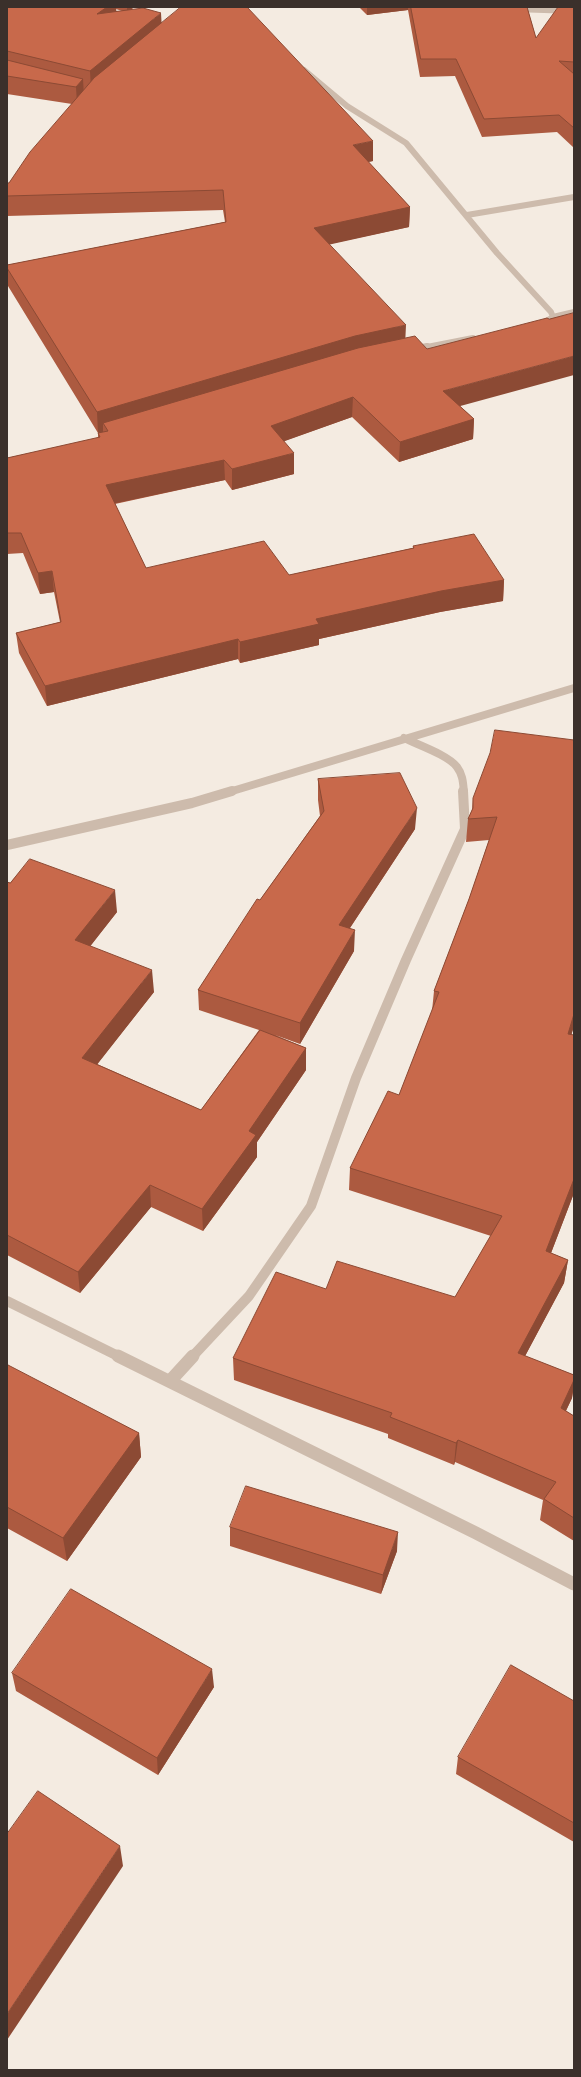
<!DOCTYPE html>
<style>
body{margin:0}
#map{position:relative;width:581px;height:2077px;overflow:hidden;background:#f4ebe1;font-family:"Alegreya Sans",sans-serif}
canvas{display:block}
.frame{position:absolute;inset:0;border:8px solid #3b302b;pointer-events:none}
</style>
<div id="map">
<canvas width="581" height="2077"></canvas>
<div class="frame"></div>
</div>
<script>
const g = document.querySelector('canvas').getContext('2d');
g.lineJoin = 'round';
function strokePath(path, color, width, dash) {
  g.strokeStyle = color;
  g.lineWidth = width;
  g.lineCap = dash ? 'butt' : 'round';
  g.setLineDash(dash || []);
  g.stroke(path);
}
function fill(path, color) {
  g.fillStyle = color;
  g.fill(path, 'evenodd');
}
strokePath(new Path2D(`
 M514 9 574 11
 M304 70 347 106 406 143 497 253 551 312 553 317
 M467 215 574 197
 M541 324 553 317 574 312
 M422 348 473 338`), '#cdbbac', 6);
strokePath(new Path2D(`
 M414 350 427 347
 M404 738C418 745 448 755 457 767 463 775 463 783 464 792
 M229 792 574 688`), '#cdbbac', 8);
strokePath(new Path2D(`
 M7 845 192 803 232 791
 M7 1301 120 1357
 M192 1357 249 1296 311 1206 356 1078 406 960 465 829 463 791`), '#cdbbac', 10);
strokePath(new Path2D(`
 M118 1356 476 1533 574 1584
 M171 1380 193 1356`), '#cdbbac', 13);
fill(new Path2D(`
 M7 7H134L131 10 162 23 373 161 368 162 410 207 409 227 329 244 405 338 460 406 474 419 473 439 399 462 352 417 284 441 294 474 232 490 225 480 115 504 146 568 289 575 413 548V546L504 580 503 601 440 612 319 639V645L240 663 238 659 47 706 19 653 16 633 60 622 54 592 40 594 23 553 7 554V458L98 438V433L8 286 7 278V265L225 222 223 210 7 216V183H9L72 104 7 94ZM116 9 122 11H116Z
 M359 7H527L536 38 574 7V148L557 132 482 137 455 76 420 77 408 10 367 15Z
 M574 740V1026L571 1035H574V1193L551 1253 568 1260 564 1283 525 1356 574 1375V1385L572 1398 566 1411 574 1416V1541L540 1520 543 1500 455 1462 454 1465 388 1438V1434L234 1380 233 1358 326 1289 455 1297 491 1236 349 1190 350 1168 399 1095 432 1011 434 991 469 899 489 840 466 842 468 819 472 810 473 798Z
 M318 779 415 829 350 928 354 951 300 1044 275 1035 306 1048V1070L257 1142V1157L203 1231 151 1207 80 1293 7 1255V882L117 912 90 946 154 992 97 1064 201 1110 259 1030 199 1010 198 990 260 900 320 816 318 800Z
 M7 1367 139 1433 141 1457 67 1561 7 1528Z
 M230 1527 397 1551 381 1594 230 1546Z
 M12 1673 214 1687 158 1775 16 1691Z
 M574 1701V1842L456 1774 458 1757Z`), '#ac5a40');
fill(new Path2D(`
 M107 7H116L117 19 97 14Z
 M127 7H134L127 12Z
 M367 7H408V10L367 15Z
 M161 13 162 30 91 89 90 71Z
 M83 79 84 97 77 104 76 87Z
 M373 141V161L353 165V145Z
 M410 207 409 227 314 248V228Z
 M406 325 405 346 103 423V432L98 433 97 412 355 336Z
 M574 356V375L442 411 443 391Z
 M353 397 352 417 271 446V426Z
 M474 419 473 439 399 462 400 442Z
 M294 453V474L232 490V469Z
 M224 460 225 480 107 505 106 485Z
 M52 571 54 592 40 594 38 573Z
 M504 580 503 601 440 612 319 639V645L240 663V642L316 619 441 591Z
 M238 639V659L47 706 45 686Z
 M417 808 415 829 338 946 339 925Z
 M115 890 117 912 78 962 75 940Z
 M355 930 354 951 300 1044V1023Z
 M152 970 154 992 85 1080 82 1058Z
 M574 1014V1026L565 1057 568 1034Z
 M306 1048V1070L257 1142V1157L203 1231 202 1209 249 1131Z
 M574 1179V1193L543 1274 546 1251Z
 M150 1185 151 1207 80 1293 78 1272Z
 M568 1260 564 1283 515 1375 518 1353Z
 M574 1380V1385L572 1398 557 1429 561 1408Z
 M139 1433 141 1457 67 1561 63 1538Z
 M458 1440 455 1462 454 1465 456 1443Z
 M398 1532 397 1551 381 1594 383 1575Z
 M212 1669 214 1687 158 1775 157 1758Z
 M120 1846 123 1866 7 2040V2014Z`), '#8c4a34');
const building = new Path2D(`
 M7 7H107L97 14 143 8 161 13 90 71 7 51Z
 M181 7H247L373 141 353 145 410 207 314 228 406 325 355 336 97 412 7 268V265L226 222 223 190 7 196V183H9L30 152 94 78Z
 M411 7H527L536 38 558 7H574V62L559 61 574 74V128L559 115 484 119 456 59H421Z
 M7 60 83 79 76 87 7 76Z
 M574 313V356L443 391 474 419 400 442 353 397 271 426 294 453 232 469 224 460 106 485 146 568 264 541 289 575 414 548 413 546 474 534 504 580 441 591 316 619 319 624 240 642 238 639 45 686 16 633 61 622 52 571 38 573 21 533H7V458L100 437 98 433 108 431 103 423 358 348 415 336 427 349 547 318 549 319Z
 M495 730 574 740V1014L568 1034 574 1035V1179L546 1251 568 1260 518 1353 574 1375V1380L561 1408 574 1416V1518L544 1499 556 1482 458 1440 456 1443 390 1417 392 1413 233 1358 276 1272 326 1289 337 1261 455 1297 502 1216 350 1168 388 1091 399 1095 439 992 434 991 469 899 497 817 468 819 473 808V798L490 753Z
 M400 773 417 808 339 925 355 930 300 1023 198 990 257 899 260 900 324 811 318 779Z
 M30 859 115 890 75 940 152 970 82 1058 201 1110 260 1030 306 1048 249 1131 256 1135 202 1209 150 1185 78 1272 7 1235V882L10 883Z
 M8 1365 139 1433 63 1538 7 1507V1367Z
 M246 1486 398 1532 383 1575 230 1527Z
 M71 1589 212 1669 157 1758 12 1673Z
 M511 1665 574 1701V1823L458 1757Z
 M38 1791 120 1846 7 2014V1834Z`);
fill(building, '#c8694b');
strokePath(building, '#8c4a34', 1);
</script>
